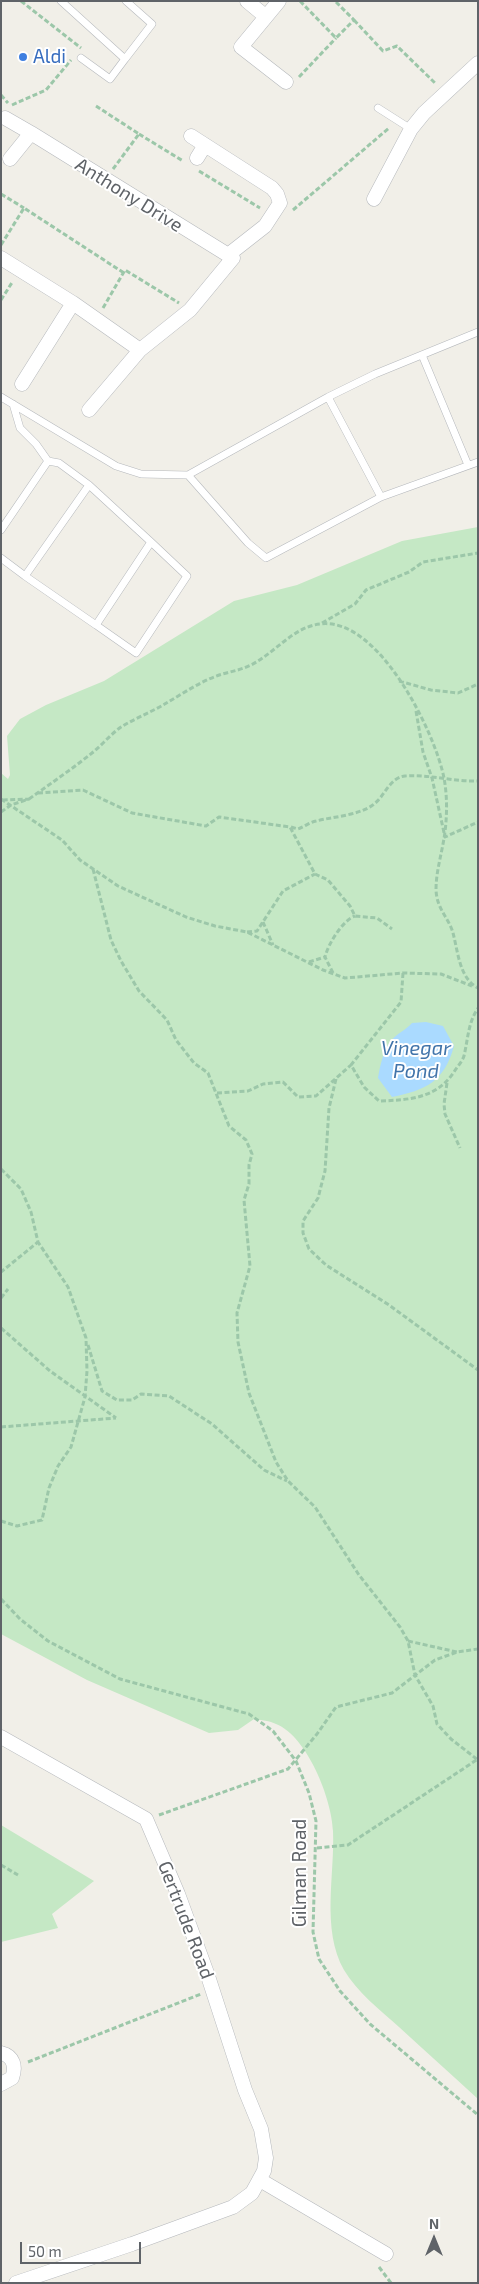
<!DOCTYPE html>
<style>
body{margin:0}
#map{position:relative;width:479px;height:2284px;overflow:hidden;background:#f1efe8;font-family:"Exo 2",sans-serif}
canvas{display:block}
.frame{position:absolute;inset:0;border:2px solid #5f6368;pointer-events:none}
.north{position:absolute;left:409px;top:2214px;width:50px;height:50px;-webkit-text-stroke:4px #fff;paint-order:stroke;rotate:0deg;font-size:14px;font-weight:700;line-height:20px;text-align:center;color:#5f6368}
.north::after{content:'';display:block;margin:auto;width:18px;height:22px;background:#5f6368;clip-path:polygon(50% 0,100% 100%,50% 72%,0 100%)}
.scale{position:absolute;left:20px;top:2242px;width:121px;height:22px;box-sizing:border-box;border:2px solid #5f6368;border-top:0;padding-left:6px;font-size:15px;line-height:18px;white-space:nowrap;color:#5f6368;-webkit-text-stroke:4px #fff;paint-order:stroke}
</style>
<div id="map">
<canvas width="479" height="2284"></canvas>
<div class="frame"></div>
<div class="north">N</div>
<div class="scale">50 m</div>
</div>
<script>
const g = document.querySelector('canvas').getContext('2d');
g.lineJoin = 'round';
function fill(path, color) {
  g.fillStyle = color;
  g.fill(path, 'evenodd');
}
function strokePath(path, color, width, dash) {
  g.strokeStyle = color;
  g.lineWidth = width;
  g.lineCap = dash ? 'butt' : 'round';
  g.setLineDash(dash || []);
  g.stroke(path);
}
function drawText(font, color, halo, rows, align = 'center') {
  g.font = font + ' "Exo 2",sans-serif';
  g.lineWidth = 4;
  g.setLineDash([]);
  g.textBaseline = 'middle';
  g.strokeStyle = halo;
  g.fillStyle = color;
  for (const [text, x, y, turn = 0] of rows) {
    g.save();
    g.translate(x, y);
    g.rotate((+turn || 0) * Math.PI / 180);
    g.textAlign = isNaN(turn) ? turn : align;
    if (halo) g.strokeText(text, 0, 0);
    g.fillText(text, 0, 0);
    g.restore();
  }
}
fill(new Path2D(`
 M478 527V2099C452 2075 425 2051 399 2027 380 2010 357 1992 344 1970 321 1929 335 1875 333 1831 332 1799 307 1736 276 1724 270 1721 261 1720 254 1719L238 1730 209 1733 87 1680 1 1634V773L8 779 10 775 7 736 20 719 46 705 104 681 234 601 297 585 402 541Z
 M1 1825 94 1881 52 1914 58 1928 1 1942Z`), '#c5e8c5');
fill(new Path2D(`
 M426 1022 443 1026 454 1046C444 1082 426 1090 392 1097L378 1078C380 1066 383 1051 391 1041 396 1034 406 1030 412 1023Z`), '#aadaff');
const lane = new Path2D(`
 M61 1 125 59 152 24 126 1
 M81 58 110 79 125 59
 M378 108 411 129
 M422 355 468 465
 M1 397 116 466 141 474 188 475 328 397 375 374 478 332
 M328 397 381 497
 M188 475 248 543 266 558 381 497 478 462
 M1 530 48 461
 M1 558 25 576 89 485 59 463 48 461 36 444 20 428 13 404
 M25 576 96 625 151 542 89 485
 M96 625 136 653 187 576 151 542`);
const street = new Path2D(`
 M247 1 265 16
 M279 1 241 47 286 82
 M5 118 31 133
 M191 136 205 145
 M197 158 205 145 272 188 277 194 280 203 265 226 228 255
 M10 159 31 133 233 258 190 310 140 350
 M374 199 411 129 424 113 478 63
 M1 258 73 303 22 384
 M73 303 140 350 89 410
 M1 1737 146 1819 178 1894 207 1973 245 2090 261 2129 266 2158 264 2171 252 2193 233 2207 132 2244 16 2283
 M1 2053C14 2056 16 2067 12 2078L1 2084
 M260 2180 386 2254`);
strokePath(lane, '#b5b8bc', 8);
strokePath(street, '#b5b8bc', 15);
strokePath(new Path2D(`
 M21 1 81 48
 M300 1 336 38 354 20 335 1
 M354 20 383 51 397 46 436 84
 M299 77 336 38
 M1 95 8 103
 M12 105 46 90 71 60
 M96 106 139 134 113 169
 M139 134 183 161
 M199 171 260 208
 M1 194 24 208
 M293 210 389 128
 M1 245 24 208 124 273
 M1 300 13 281
 M103 308 125 270 179 303
 M322 623 355 604 366 590 409 572 423 562 478 553
 M399 681 431 690 458 693 478 684
 M416 711 423 752 432 778 445 837 478 822
 M38 793 83 790 132 813 206 826 219 817 290 827 315 874 328 880 350 906 355 916 377 918 392 929
 M1 799 62 840 80 860 118 886 186 917 215 926 247 932 323 970 345 978 403 973 441 974 472 986
 M29 799C50 784 72 769 92 753 102 745 111 734 121 727 134 719 149 713 163 705 179 696 196 684 214 677 226 672 239 671 251 665 275 653 293 627 320 624 378 616 435 732 444 778 448 799 447 824 443 844 440 860 436 874 436 890 437 910 449 918 453 933 458 951 459 978 478 988
 M1 812 11 805 29 799 3 800
 M291 827 298 829C304 827 310 822 316 821 332 817 361 815 374 804 385 796 389 778 405 776 429 774 454 782 478 781
 M93 869 111 940 121 961 139 991 167 1020 176 1040 194 1063 208 1073 229 1126 246 1140 252 1154 249 1165V1184L244 1200 250 1266 237 1313 238 1342 249 1393 276 1462 288 1481 315 1507 359 1575 400 1627 408 1641 415 1675 433 1706 437 1724 451 1739 478 1760
 M263 922 273 945
 M247 932 257 931 283 891 315 874
 M309 962 325 957
 M333 973 325 957C328 944 343 920 355 916
 M403 973 401 1002 351 1065 364 1087 379 1101C408 1100 436 1099 454 1072 457 1067 462 1062 464 1056 468 1039 468 1023 478 1008
 M336 1079 329 1108 325 1171 318 1198 303 1221V1233L309 1249 326 1265 389 1305 478 1370
 M447 1083 444 1104 445 1114 460 1148
 M217 1093 248 1091 263 1084 283 1082 298 1097 316 1096 351 1065
 M1 1169 21 1189 31 1212 38 1242 1 1272
 M1 1298 8 1289
 M1 1328 50 1371 116 1418
 M88 1345 102 1391 117 1400H132L141 1394 169 1396 212 1424 264 1470 287 1481
 M1 1427 116 1418
 M1 1521 17 1526 42 1520 49 1488 58 1466 71 1447 85 1397 87 1371 86 1338 68 1287 38 1242
 M1 1599 20 1619 48 1641 120 1679 249 1714 273 1731 296 1761 309 1793 316 1821 313 1932 319 1959 340 1991 370 2024 478 2115
 M408 1641 457 1652
 M159 1815 288 1769 317 1734 336 1707 392 1693 435 1660 457 1652 478 1649
 M317 1848 348 1845 478 1759
 M1 1865 18 1875
 M28 2062 201 1994
 M379 2267 391 2283`), '#9cc7a9', 3, [5, 2.5]);
strokePath(lane, '#fff', 7);
strokePath(street, '#fff', 14);
for (const [x, y, r, color] of [
 [23,57,5,"#3f7fe0"]
]) {
  const dot = new Path2D();
  dot.arc(x, y, r, 0, 2 * Math.PI);
  g.fillStyle = color;
  g.fill(dot);
  strokePath(dot, '#fff', 2);
}
drawText('19px', '#366cbe', '#fff', [
 ["Aldi",33,57]
], 'left');
drawText('19px', '#5f6368', '#fff', [
 ["Anthony Drive",129,195,32],
 ["Gilman Road",300,1873,-90],
 ["Gertrude Road",186,1920,69]
]);
drawText('italic 20px', '#4174aa', '#fff', [
 ["Vinegar",416,1048],
 ["Pond",416,1071]
]);
</script>
